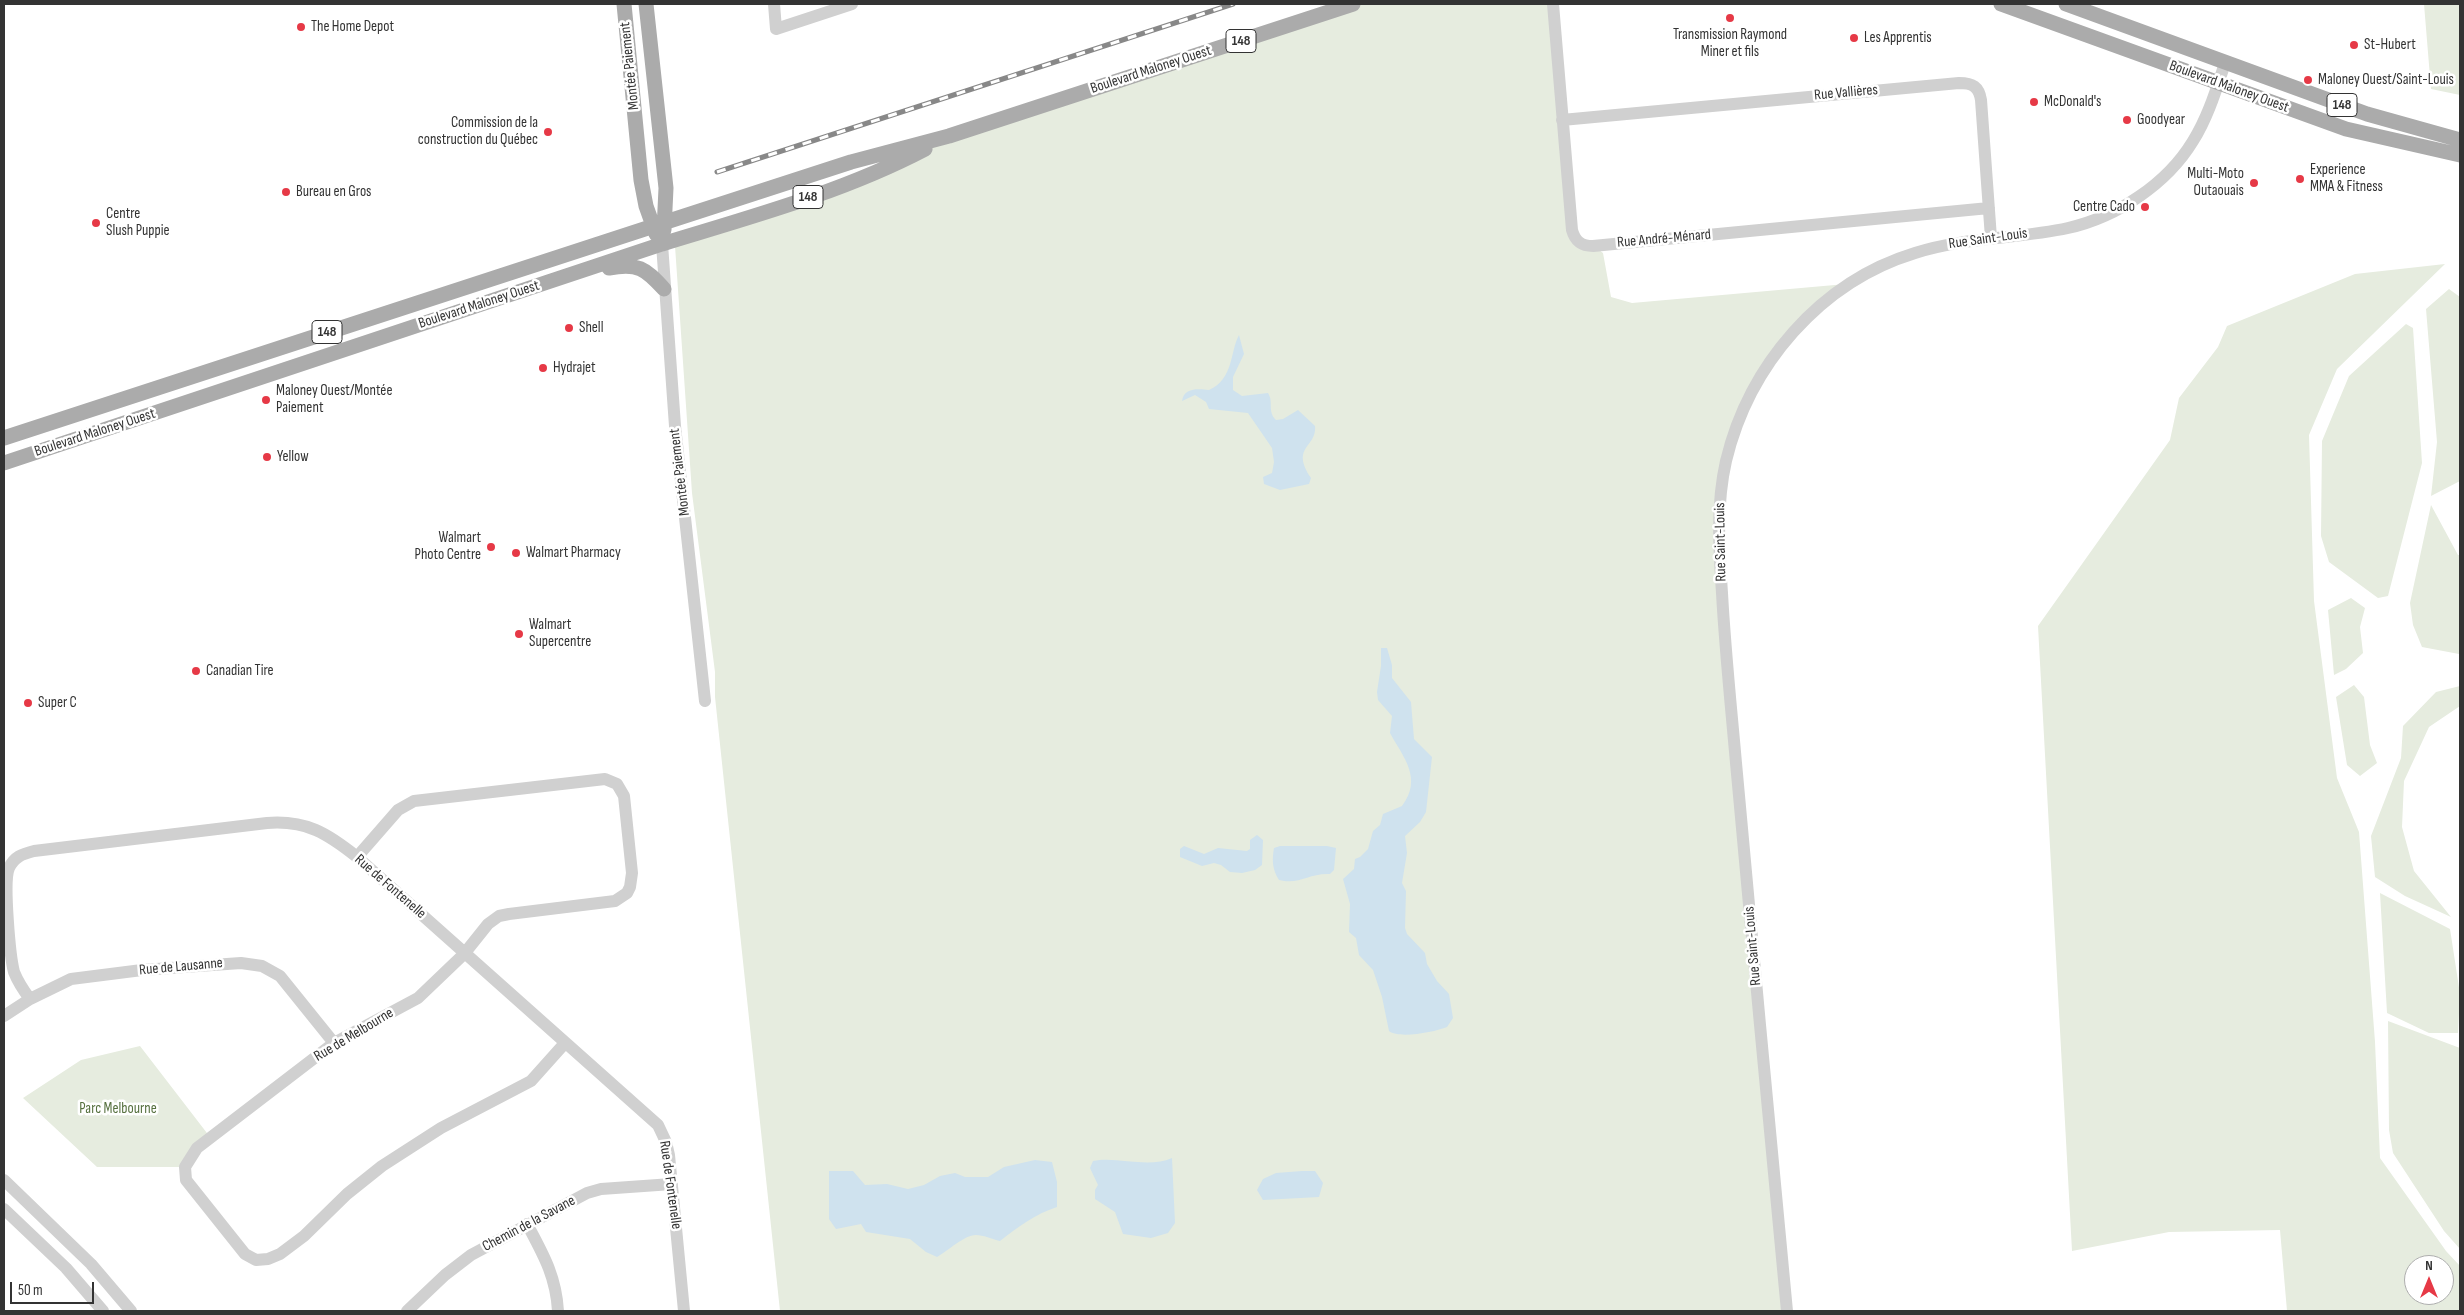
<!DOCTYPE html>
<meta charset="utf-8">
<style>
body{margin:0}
#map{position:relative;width:2464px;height:1315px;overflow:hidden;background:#fff;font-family:"Sofia Sans Condensed",sans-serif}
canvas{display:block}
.frame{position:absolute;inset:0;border:5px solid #333;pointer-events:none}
.north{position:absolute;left:2404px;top:1255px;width:50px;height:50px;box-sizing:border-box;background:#fff;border:1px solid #adadad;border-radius:50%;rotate:0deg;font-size:14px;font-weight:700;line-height:20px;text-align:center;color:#333}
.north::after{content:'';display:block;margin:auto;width:18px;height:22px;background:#e63946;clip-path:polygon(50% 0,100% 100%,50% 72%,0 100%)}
.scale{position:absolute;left:10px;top:1282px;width:84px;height:22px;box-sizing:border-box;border:2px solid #333;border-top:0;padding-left:6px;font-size:15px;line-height:18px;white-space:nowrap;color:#333;-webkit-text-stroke:4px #fff;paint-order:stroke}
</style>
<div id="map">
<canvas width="2464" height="1315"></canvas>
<div class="frame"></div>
<div class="north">N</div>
<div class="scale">50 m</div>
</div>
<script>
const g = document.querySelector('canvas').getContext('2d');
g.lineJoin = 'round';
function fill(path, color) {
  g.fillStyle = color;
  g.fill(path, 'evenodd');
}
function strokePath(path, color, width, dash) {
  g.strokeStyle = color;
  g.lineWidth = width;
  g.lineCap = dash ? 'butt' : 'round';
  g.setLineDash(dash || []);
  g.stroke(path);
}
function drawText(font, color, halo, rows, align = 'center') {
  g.font = font + ' "Sofia Sans Condensed",sans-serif';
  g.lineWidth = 5;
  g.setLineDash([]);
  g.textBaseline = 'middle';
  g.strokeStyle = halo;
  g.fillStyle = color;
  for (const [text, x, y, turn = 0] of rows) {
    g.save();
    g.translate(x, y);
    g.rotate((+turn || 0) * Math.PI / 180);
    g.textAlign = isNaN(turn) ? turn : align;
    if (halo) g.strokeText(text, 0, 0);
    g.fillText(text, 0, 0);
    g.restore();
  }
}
fill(new Path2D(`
 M1353 4H1553L1572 230 1603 253 1611 297 1632 303 1846 284 1804 319 1743 412 1719 511 1787 1311H780L715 697V672L692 493 675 246 949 136Z
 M2424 4H2460V95L2431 89Z
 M2445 264 2337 369 2309 435 2314 601 2337 778 2359 832 2375 1042 2380 1158 2446 1251 2460 1266V1311H2287L2280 1230 2169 1232 2072 1251 2038 626 2170 440 2179 398 2218 347 2227 326 2355 274ZM2414 1265H2444V1295H2414Z
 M2449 289 2460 297V481L2431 496 2437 442 2426 309Z
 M2406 324 2413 328 2422 463 2388 596 2378 598 2329 562 2321 536 2322 441 2349 376Z
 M2431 505 2458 555H2460L2459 654 2422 647 2413 625 2410 603Z
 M2351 598 2365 608 2360 627 2363 653 2346 669 2334 675 2328 610Z
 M2354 685 2364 697 2370 745 2377 763 2360 776 2347 765 2336 697Z
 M2460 686V706L2429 727 2404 781 2402 827 2414 871 2451 917 2405 896 2375 877 2371 836 2401 758 2403 726 2436 692Z
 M2380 893 2450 929 2460 994 2458 1033H2429L2387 1013Z
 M2388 1021 2460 1048V1249L2444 1231 2393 1153 2389 1130Z
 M140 1046 210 1137 185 1167H97L23 1098 81 1060Z`), '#e6ecdf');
fill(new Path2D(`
 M1239 335 1244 354 1233 377V390L1242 396 1268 393C1274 402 1267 411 1276 420L1283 419 1298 410 1315 426C1317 448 1290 446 1311 478L1309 484 1280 490 1264 484 1263 477 1272 473 1274 462 1272 448 1248 413 1209 409 1206 402 1195 395 1182 401C1184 387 1199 389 1209 390 1234 379 1230 351 1239 335Z
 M1381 648H1387L1392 665V678L1411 702 1414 739 1432 757 1426 812 1420 822 1405 836 1407 853 1402 883 1406 891 1405 928 1407 934 1425 953 1427 964 1437 981 1449 994 1453 1018 1447 1027C1435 1032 1399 1039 1389 1031L1382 997 1373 970 1359 955 1356 938 1349 932 1350 904 1343 879 1354 869 1355 859 1360 857 1368 849 1373 831 1380 825 1383 814 1402 806C1423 778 1403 757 1390 733L1392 716 1378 700 1377 692 1381 666Z
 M1257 835 1263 840 1262 865 1255 870 1242 873 1230 872 1221 865 1214 863 1202 866 1180 857V849L1184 846 1204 854 1218 848 1247 851 1250 849V840Z
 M1280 846H1327L1336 848 1334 870 1330 874C1308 873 1300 885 1279 880 1272 869 1272 860 1274 848Z
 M1172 1158 1175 1223 1168 1233 1151 1238 1123 1234 1115 1212 1095 1199V1190L1098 1185 1090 1168 1093 1161C1118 1156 1148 1169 1172 1158Z
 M1035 1160 1052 1162 1057 1182V1207C1035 1214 1018 1227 1000 1241 992 1239 983 1235 976 1235 964 1235 948 1251 937 1257L926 1252 910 1239 866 1232 861 1224 836 1229 829 1219V1171H853L865 1185 887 1184 908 1189 924 1185 940 1176 955 1173 965 1177H988L1004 1167Z
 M1302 1171H1315L1323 1183 1319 1197 1263 1200 1257 1190 1263 1179 1276 1173Z`), '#cfe2ee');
strokePath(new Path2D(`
 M774 4 776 29 852 4
 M1553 4 1572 230C1575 241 1581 246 1593 246L1989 208
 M1562 120 1959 83C1973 83 1979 87 1981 100L1991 238
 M662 244 675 426 705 701
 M357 857 398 810 414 801 605 779 617 784 624 796 632 873 630 887 627 893 615 901 509 914 499 916 488 924 464 954 418 998 334 1043 197 1148 185 1167 186 1180 245 1254 256 1260 268 1259 280 1254 304 1236 347 1194 382 1166 441 1128 531 1081 565 1043
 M30 999C24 991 18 982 14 972 10 957 3 881 9 868 14 857 22 854 34 851L267 823C306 820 327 833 357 857L658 1125 666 1142 669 1155 684 1311
 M4 1016 30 999 71 979 142 970 241 963 262 966 280 976 334 1043
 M4 1180 91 1264 131 1311
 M4 1209 66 1268 103 1311
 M527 1224C543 1254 556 1276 558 1311
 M407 1311 445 1275 471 1255 587 1193 601 1189 672 1184
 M1787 1311C1769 1128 1753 946 1736 763 1731 706 1725 649 1722 593 1719 549 1716 505 1726 461 1749 365 1820 282 1915 253 1965 237 2018 239 2068 228 2117 217 2167 184 2193 141 2208 117 2216 90 2225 63`), '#d0d0d0', 12);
strokePath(new Path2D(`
 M624 4 641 180 646 206 656 234
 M646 4 666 188 664 230
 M2001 4 2346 129 2460 155
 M2066 4 2367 114 2460 140
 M609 268C638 263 645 268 664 289
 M4 438 666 222 851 162 949 136 1353 4
 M4 463 662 244C750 217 843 192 925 149`), '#ababab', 15);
const rail = new Path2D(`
 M717 172 1233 4`);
strokePath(rail, '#888', 5);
strokePath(rail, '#fff', 3, [9]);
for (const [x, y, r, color] of [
 [1730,18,5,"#e63946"],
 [301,27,5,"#e63946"],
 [1854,38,5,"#e63946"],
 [2354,45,5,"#e63946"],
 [2308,80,5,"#e63946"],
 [2034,102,5,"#e63946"],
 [2127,120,5,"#e63946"],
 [548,132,5,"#e63946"],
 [2300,179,5,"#e63946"],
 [2254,183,5,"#e63946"],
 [286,192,5,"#e63946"],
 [2145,207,5,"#e63946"],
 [96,223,5,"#e63946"],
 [569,328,5,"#e63946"],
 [543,368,5,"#e63946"],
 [266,400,5,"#e63946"],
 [267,457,5,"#e63946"],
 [491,547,5,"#e63946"],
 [516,553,5,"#e63946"],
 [519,634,5,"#e63946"],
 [196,671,5,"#e63946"],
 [28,703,5,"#e63946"]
]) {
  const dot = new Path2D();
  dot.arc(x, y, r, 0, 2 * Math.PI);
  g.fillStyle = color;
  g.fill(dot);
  strokePath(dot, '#fff', 2);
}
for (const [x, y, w] of [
 [1241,41,30],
 [2342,105,30],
 [808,197,30],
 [327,332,30]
]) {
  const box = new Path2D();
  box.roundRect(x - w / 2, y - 11.5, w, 23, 4);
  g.fillStyle = '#fff';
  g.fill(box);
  strokePath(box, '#333', 1);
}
drawText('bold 14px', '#333', null, [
 ["148",1241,41],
 ["148",2342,105],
 ["148",808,197],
 ["148",327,332]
]);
drawText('15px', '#333', '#fff', [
 ["The Home Depot",311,27],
 ["Transmission Raymond",1730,35,"center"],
 ["Miner et fils",1730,52,"center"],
 ["Les Apprentis",1864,38],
 ["St-Hubert",2364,45],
 ["Maloney Ouest/Saint-Louis",2318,80],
 ["McDonald's",2044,102],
 ["Goodyear",2137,120],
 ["Commission de la",538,123,"right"],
 ["construction du Québec",538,140,"right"],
 ["Experience",2310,170],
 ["MMA & Fitness",2310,187],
 ["Multi-Moto",2244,174,"right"],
 ["Outaouais",2244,191,"right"],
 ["Bureau en Gros",296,192],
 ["Centre Cado",2135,207,"right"],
 ["Centre",106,214],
 ["Slush Puppie",106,231],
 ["Shell",579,328],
 ["Hydrajet",553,368],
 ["Maloney Ouest/Montée",276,391],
 ["Paiement",276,408],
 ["Yellow",277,457],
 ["Walmart",481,538,"right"],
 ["Photo Centre",481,555,"right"],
 ["Walmart Pharmacy",526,553],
 ["Walmart",529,625],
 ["Supercentre",529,642],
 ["Canadian Tire",206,671],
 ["Super C",38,703]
], 'left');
drawText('15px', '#333', '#fff', [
 ["Montée Paiement",630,66,-96],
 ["Boulevard Maloney Ouest",1151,70,-18],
 ["Boulevard Maloney Ouest",2229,87,20],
 ["Rue Vallières",1846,93,-5],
 ["Rue André-Ménard",1664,239,-5],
 ["Rue Saint-Louis",1988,239,-8],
 ["Boulevard Maloney Ouest",479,305,-18],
 ["Boulevard Maloney Ouest",95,433,-18],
 ["Montée Paiement",680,472,-97],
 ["Rue Saint-Louis",1721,542,-91],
 ["Rue de Fontenelle",390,887,41],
 ["Rue Saint-Louis",1753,946,-95],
 ["Rue de Lausanne",181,967,-5],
 ["Rue de Melbourne",354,1035,-31],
 ["Rue de Fontenelle",670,1185,82],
 ["Chemin de la Savane",529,1224,-28]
]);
drawText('15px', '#56703f', '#fff', [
 ["Parc Melbourne",118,1109]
]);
</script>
